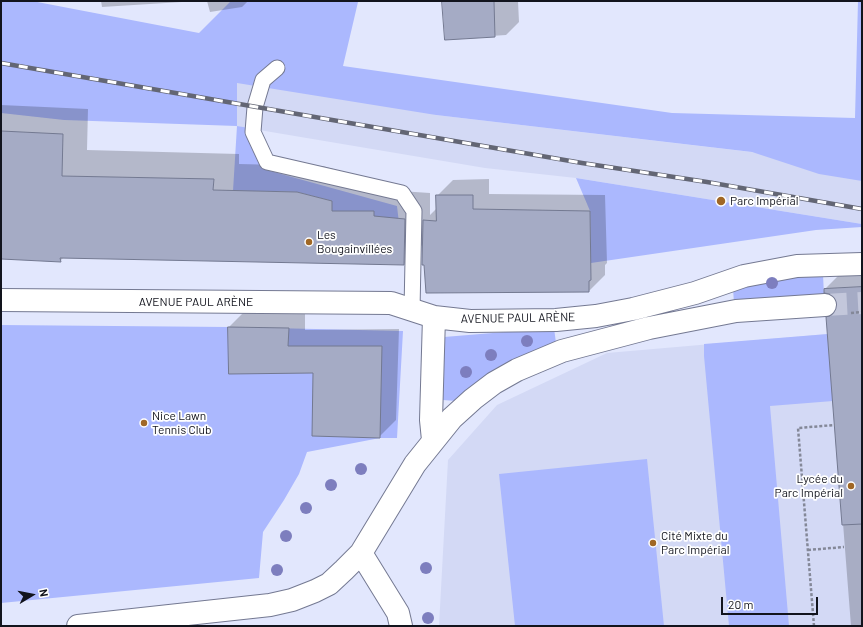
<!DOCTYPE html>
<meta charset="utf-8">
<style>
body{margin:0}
#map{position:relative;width:863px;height:627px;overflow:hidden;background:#e2e7fd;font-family:Barlow,sans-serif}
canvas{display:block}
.frame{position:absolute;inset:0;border:2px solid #12141d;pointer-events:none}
.north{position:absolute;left:12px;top:575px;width:40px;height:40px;-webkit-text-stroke:3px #fff;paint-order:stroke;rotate:80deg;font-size:11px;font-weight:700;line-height:16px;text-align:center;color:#12141d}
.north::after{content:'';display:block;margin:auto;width:14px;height:18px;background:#12141d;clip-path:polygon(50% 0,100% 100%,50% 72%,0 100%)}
.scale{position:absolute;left:721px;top:597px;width:97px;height:18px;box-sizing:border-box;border:2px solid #12141d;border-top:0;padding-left:5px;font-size:12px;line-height:14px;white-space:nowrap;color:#12141d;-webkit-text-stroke:3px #fff;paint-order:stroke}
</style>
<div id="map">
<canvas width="863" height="627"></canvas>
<div class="frame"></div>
<div class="north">N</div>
<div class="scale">20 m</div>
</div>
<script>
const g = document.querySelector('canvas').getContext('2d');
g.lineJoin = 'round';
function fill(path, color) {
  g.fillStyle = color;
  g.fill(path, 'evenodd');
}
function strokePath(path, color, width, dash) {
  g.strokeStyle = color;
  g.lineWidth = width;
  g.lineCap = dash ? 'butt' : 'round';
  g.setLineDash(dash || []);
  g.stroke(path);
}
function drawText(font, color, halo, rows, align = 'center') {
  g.font = font + ' Barlow,sans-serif';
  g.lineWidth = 3.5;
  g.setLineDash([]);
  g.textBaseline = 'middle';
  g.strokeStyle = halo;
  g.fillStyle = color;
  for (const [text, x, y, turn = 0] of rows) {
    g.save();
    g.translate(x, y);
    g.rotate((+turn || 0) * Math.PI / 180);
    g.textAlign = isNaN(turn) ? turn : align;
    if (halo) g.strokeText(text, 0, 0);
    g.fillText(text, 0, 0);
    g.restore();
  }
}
fill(new Path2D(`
 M1 1H32L436 115 862 165V224L576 178 485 168 63 97Z
 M862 331V626H439L448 460 497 405 607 353Z`), '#d3d9f5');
fill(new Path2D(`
 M1 1H32L199 33 231 1H371L358 2 343 66 672 113 855 118 858 1H862V181L819 174 752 152 436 115 237 83V126L249 128 263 169 397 206 404 265 374 216 373 211H332V201L297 192 254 191 252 223H231L237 126 64 120 1 113Z
 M576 178 862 224V227L816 230 591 263 590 211Z
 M775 274H823L824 296 734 303 733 289Z
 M1 325 228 327 403 331 397 438H380L307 452 299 474 284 500 263 532 259 578 1 603Z
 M554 328 556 343 456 401 443 400 444 337Z
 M828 334 833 401 770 406 789 626H729L704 356V344Z
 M647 459 664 626H515L499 474Z`), '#abb8fe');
fill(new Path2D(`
 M101 1H198L102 7Z
 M207 1H248L242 7 210 12Z
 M444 1H518L519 22 506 35 446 39Z
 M1 105 88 109 87 150 239 154V164L323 166 358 176 400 191 430 193V215L437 208V196L453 180 489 179V194L605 195 607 263 605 265V275L589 291 423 244 404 264 64 257 60 261 1 258Z
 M851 263H862V626H851L827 318 838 307 836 297 831 293 825 292V289Z
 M246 310 305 312V330L399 329 396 420 379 437 314 372 229 327Z`), '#0003');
const building = new Path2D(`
 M442 1H494L495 37 445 40Z
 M1 131 63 134 62 176 214 179 213 190 297 192 332 201V211H374V216L405 219 404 265 60 258 61 262 1 259Z
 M436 195H473V209L590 211 591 280 589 281V292L426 293 424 265H422L423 220 436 221Z
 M862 287V524L842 525 826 317 832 315 836 310 837 305 835 298 830 294 824 293V289Z
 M228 327 289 328 288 346H382L380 438 312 436 313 373 229 374Z`);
fill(building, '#a5abc5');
strokePath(building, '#737991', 1);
strokePath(new Path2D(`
 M825 305 862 303`), '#c3c7db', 22, [22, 11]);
const lane = new Path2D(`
 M277 68 263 80 255 107 253 132 267 162 402 193 414 211 412 310`);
const street = new Path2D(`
 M1 300 391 303 434 317 470 321 556 320 596 316 633 309 695 293 744 276 797 266 862 264
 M433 440 431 420 434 317
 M361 553 398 613 401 626
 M78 626 270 605 292 600 315 591 329 584 344 570 361 553 415 464 452 418 473 399 494 383 517 370 562 351 649 328 736 311 825 305`);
strokePath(lane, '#747992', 17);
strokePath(street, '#747992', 24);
strokePath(new Path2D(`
 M851 313 862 312
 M808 550 844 547
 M814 626 798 428 835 425`), '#848898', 2.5, [3, 2]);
strokePath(lane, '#fff', 15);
strokePath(street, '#fff', 22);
const rail = new Path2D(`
 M1 63 582 163 707 182 862 209`);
strokePath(rail, '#636674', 4.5);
strokePath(rail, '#fff', 3, [9]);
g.fillStyle = '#7d7ebe';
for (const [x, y] of [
 [772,283],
 [527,341],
 [491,355],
 [466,372],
 [361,469],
 [331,485],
 [306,508],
 [286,536],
 [426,568],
 [277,570],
 [428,618]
]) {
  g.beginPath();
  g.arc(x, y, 6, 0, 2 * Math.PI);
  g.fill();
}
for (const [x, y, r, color] of [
 [721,201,5,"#a06725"],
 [309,242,4,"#a06725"],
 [144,423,4,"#a06725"],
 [851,486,4,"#a06725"],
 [653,543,4,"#a06725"]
]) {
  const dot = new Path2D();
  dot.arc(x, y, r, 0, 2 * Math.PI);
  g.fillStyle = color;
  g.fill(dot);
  strokePath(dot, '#fff', 1.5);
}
drawText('12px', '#12141d', '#fff', [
 ["Parc Impérial",730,201],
 ["Les",317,235],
 ["Bougainvillées",317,249],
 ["Nice Lawn",152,416],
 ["Tennis Club",152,430],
 ["Lycée du",843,479,"right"],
 ["Parc Impérial",843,493,"right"],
 ["Cité Mixte du",661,536],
 ["Parc Impérial",661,550]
], 'left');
drawText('12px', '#12141d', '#fff', [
 ["AVENUE PAUL ARÈNE",196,302],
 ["AVENUE PAUL ARÈNE",518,318,-1]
]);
</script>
